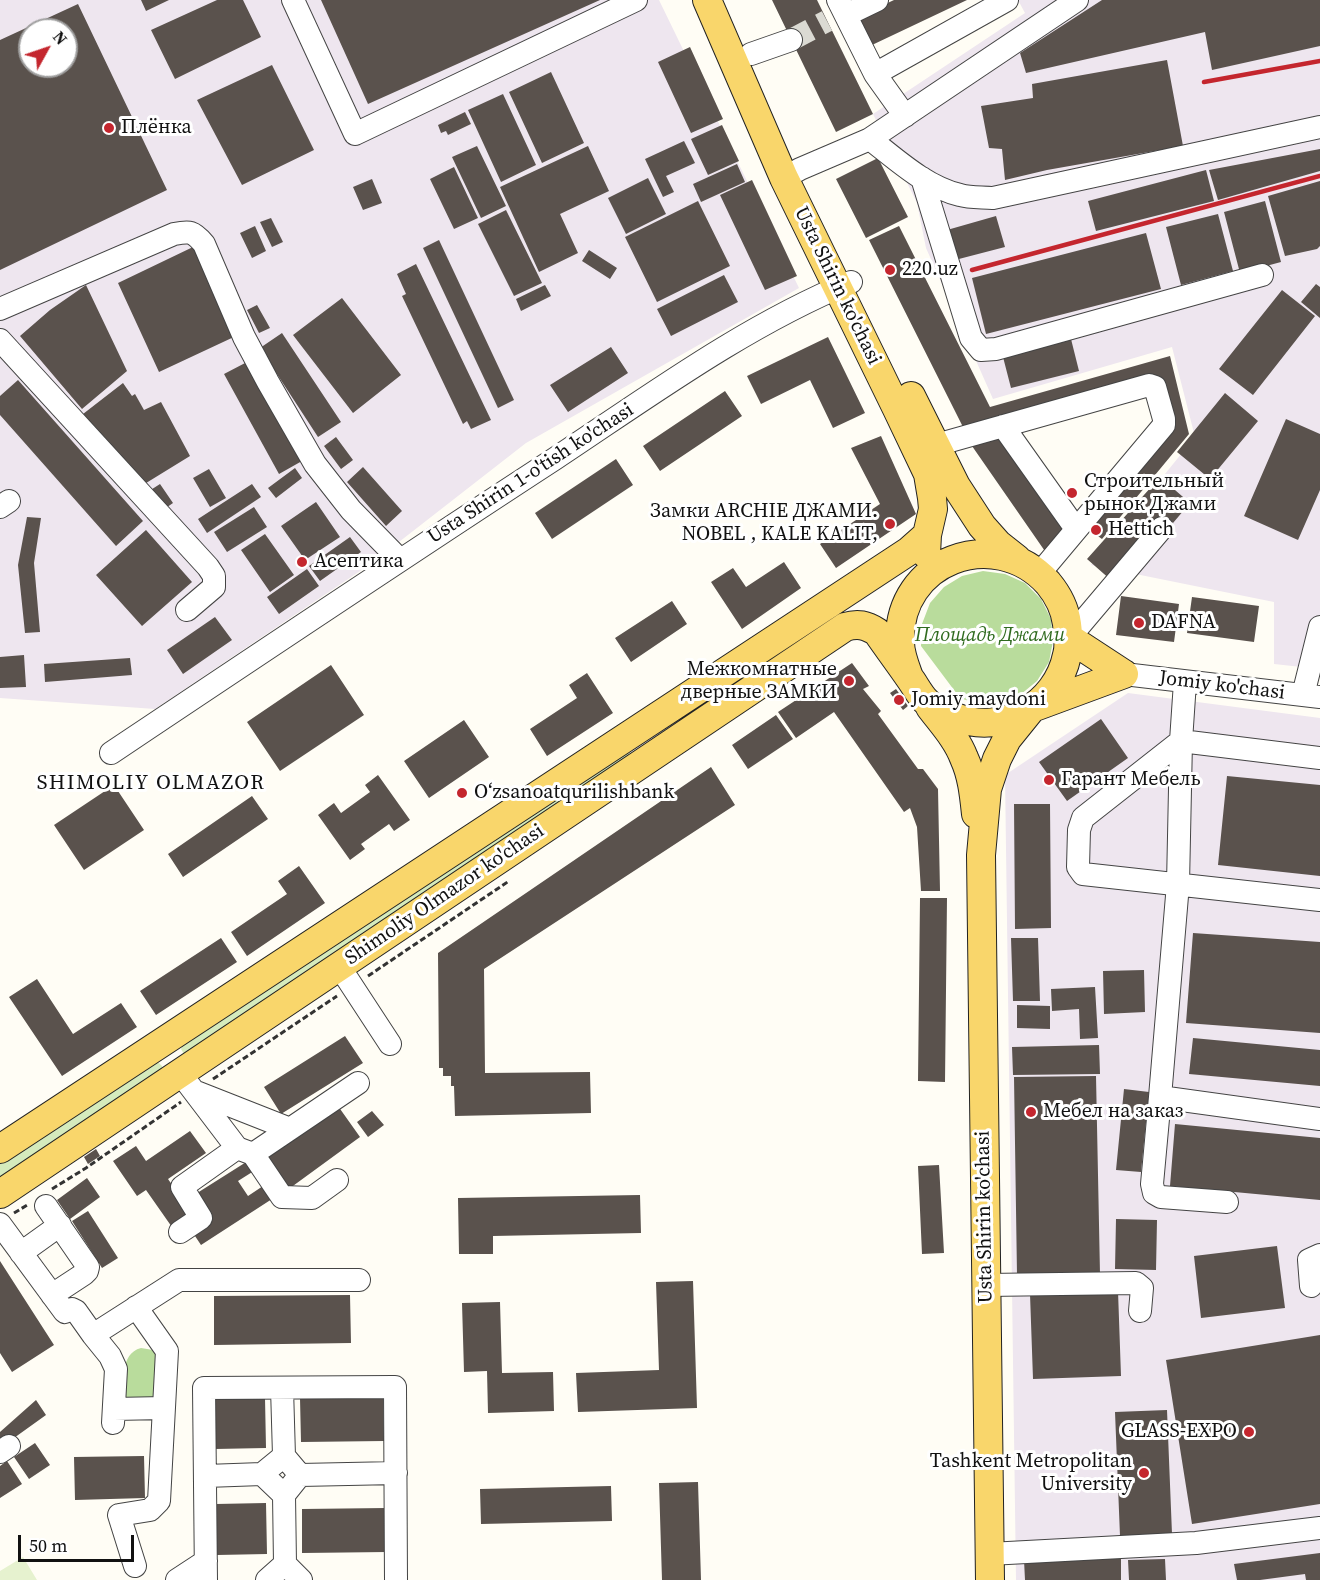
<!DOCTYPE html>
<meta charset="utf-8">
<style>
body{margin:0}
#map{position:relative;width:1320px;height:1580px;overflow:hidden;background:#fffdf5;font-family:"Source Serif 4",serif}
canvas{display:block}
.north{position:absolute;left:18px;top:18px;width:60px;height:60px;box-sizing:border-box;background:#fff;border:2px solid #a0a0a0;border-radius:50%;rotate:50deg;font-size:16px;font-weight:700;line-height:24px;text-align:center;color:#111}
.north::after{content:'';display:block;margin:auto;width:21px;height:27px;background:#c4262e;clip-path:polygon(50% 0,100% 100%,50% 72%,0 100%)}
.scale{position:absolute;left:18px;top:1535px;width:116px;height:27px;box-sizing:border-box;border:3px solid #111;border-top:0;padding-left:8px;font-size:18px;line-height:21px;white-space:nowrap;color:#111;-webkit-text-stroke:4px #fff;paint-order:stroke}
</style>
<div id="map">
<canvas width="1320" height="1580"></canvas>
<div class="north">N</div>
<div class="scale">50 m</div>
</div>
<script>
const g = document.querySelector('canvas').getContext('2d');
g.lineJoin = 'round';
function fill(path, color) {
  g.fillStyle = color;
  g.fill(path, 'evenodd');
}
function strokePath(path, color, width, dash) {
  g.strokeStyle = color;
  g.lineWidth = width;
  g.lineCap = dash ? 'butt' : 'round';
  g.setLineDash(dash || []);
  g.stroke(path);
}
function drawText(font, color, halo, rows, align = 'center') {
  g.font = font + ' "Source Serif 4",serif';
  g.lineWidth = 6;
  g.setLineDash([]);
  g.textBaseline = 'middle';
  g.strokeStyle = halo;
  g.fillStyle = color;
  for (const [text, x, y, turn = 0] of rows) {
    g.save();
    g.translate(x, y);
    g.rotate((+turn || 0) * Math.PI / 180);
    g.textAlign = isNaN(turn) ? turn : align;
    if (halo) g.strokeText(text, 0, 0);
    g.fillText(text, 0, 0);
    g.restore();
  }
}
fill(new Path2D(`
 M0 0H659L799 288 526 443 372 563 155 709 0 698ZM30 30H66V66H30Z
 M1018 0H1320V669L1274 664V602L1091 565 1195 437 1172 347 993 399 926 248 917 203 873 114 1025 13Z
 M1128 693 1320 718V1580H1016L1005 775Z`), '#eee6ef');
fill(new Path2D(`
 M626 748 632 758 184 1054 181 1049 183 1045Z
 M154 1063H159L162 1066 163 1070 0 1181V1164Z`), '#d5ebbd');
fill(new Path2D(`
 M983 571 1005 574 1025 583 1041 599 1051 619 1053 641 1049 662 1037 681 1020 695 1000 703 978 704 960 698 921 646 922 624 930 603 944 587 962 576Z
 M141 1348 153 1350 157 1355 161 1398 124 1400C125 1381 119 1354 141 1348Z`), '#b9dc9c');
fill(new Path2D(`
 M23 1557 37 1580H0V1571Z`), '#e6f2cf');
fill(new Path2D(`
 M141 0H169L146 11Z
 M217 0H243L261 37 175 79 151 30Z
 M321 0H600L368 104Z
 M772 0H817L873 114 836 132Z
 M894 0H967L872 45 858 17Z
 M1102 0H1320V46L1212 70 1205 32 1026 73 1020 53Z
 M78 4 167 190 0 270V40ZM30 30H66V66H30Z
 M690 47 723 119 691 133 658 62Z
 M1167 60 1183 146 1047 170 1005 180 1002 149 989 148 981 106 1033 98 1032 84Z
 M272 65 314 150 242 185 197 100Z
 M551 72 584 143 542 163 509 92Z
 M503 94 536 165 501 182 468 110Z
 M465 112 471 124 448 135 446 131 441 133 438 125Z
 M722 125 739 161 708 175 691 139Z
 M684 141 695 163 666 176 674 192 663 197 645 159Z
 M477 146 506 206 481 218 452 157Z
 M588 146 609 191 560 214 578 253 539 272 500 187Z
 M1320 149V171L1218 200 1209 170Z
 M878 158 908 217 866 238 836 179Z
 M737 164 745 182 701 202 693 184Z
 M454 167 478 218 454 229 430 179Z
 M1206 170 1214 201 1096 231 1088 201Z
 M648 178 666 214 626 234 608 198Z
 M372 179 382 203 363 210 353 187Z
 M752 180 797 276 765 290 720 195Z
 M1320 181V246L1317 249 1285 256 1268 196Z
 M698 201 730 266 657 302 625 237Z
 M1265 201 1281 262 1240 273 1224 212Z
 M506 210 542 283 514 296 478 224Z
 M1218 214 1233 271 1181 285 1166 227Z
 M996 216 1005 247 955 260 947 230Z
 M271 218 283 242 272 247 260 222Z
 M255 226 266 251 252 258 240 233Z
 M899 226 990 407 1170 356 1189 434 1102 539 1088 529 1171 428 1158 378 966 433 869 240Z
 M1146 233 1161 289 986 334 972 278Z
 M439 240 514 400 498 408 423 248Z
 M193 247 236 336 159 372 118 283Z
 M589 250 617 268 610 279 582 261Z
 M416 264 491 420 471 429 467 421 463 424 402 296 406 294 397 274Z
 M724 275 738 302 671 336 657 309Z
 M1316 284 1320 287V318L1301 302Z
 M86 285 127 371 82 409 20 336 50 310Z
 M545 285 551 296 521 311 516 299Z
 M1282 290 1315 316 1253 395 1219 369Z
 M342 298 401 375 353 413 293 335Z
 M257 305 270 328 259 333 247 310Z
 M282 333 341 422 318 437 260 348Z
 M828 337 865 413 833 428 810 380 761 404 747 376Z
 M1071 339 1079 371 1011 388 1003 357Z
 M611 347 628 373 568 412 550 385Z
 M247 362 302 461 279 474 224 374Z
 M18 380 143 521 116 546 0 415V396Z
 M123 383 132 396 135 394 144 410 161 402 190 456 138 488 83 414Z
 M725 391 742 416 660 471 643 446Z
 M1225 393 1258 421 1210 479 1177 452Z
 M1286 419 1320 434V490L1298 540 1244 516Z
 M881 436 916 514 836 568 820 544 880 504 851 448Z
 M336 437 353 460 341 469 324 446Z
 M999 437 1069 537 1049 557 972 446Z
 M616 459 633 485 552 539 535 513Z
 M363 467 402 511 386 526 347 482Z
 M295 468 302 478 276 498 268 488Z
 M209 469 226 498 210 507 193 478Z
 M1160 477 1190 503 1173 523 1168 518 1112 581 1087 559Z
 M160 484 173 503 160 512 146 493Z
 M252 484 261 497 207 533 198 519Z
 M316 502 340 537 305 560 281 526Z
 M254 507 267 527 227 552 214 532Z
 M27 517 41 518 34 563 40 632 25 633 18 565Z
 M146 530 192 582 142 626 96 575Z
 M265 534 294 575 270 592 241 550Z
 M350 537 361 552 320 581 309 566Z
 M784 562 801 588 742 629 711 582 733 568 746 587Z
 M307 569 319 586 279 614 267 597Z
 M1121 596 1179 604 1174 642 1116 635Z
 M1192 597 1259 606 1254 642 1187 633Z
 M672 601 687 624 631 662 615 638Z
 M215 617 232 640 183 674 167 650Z
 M24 655 26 687 0 688V657Z
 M130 658 132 675 45 682 44 664Z
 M852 663 869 686 863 689 881 711 878 714 918 769H923L938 789 940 891H921L917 827 910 808 904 812 834 712 796 738 778 712Z
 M331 665 364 715 280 771 247 722Z
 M587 673 613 713 547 756 530 729 577 698 569 685Z
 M896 689 908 706 903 710 890 693Z
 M776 715 793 739 748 769 732 745Z
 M1101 719 1128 758 1067 801 1039 762Z
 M464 720 489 757 429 798 404 761Z
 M711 767 735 805 484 969 485 1073 590 1072 591 1113 455 1116 454 1086H451V1076H443V1068H439L438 953Z
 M378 775 410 820 394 831 389 824 361 844 365 849 350 860 318 815 334 803 341 813 370 792 365 785Z
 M1227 776 1320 785V876L1218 865Z
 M114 785 144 830 84 870 54 825Z
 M252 796 268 819 183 877 168 854Z
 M1014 804H1050L1051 928 1015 929Z
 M299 866 325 903 247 956 231 932 287 894 278 881Z
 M920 898H947L945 1082 918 1081Z
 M1193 933 1320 942V1033L1186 1023Z
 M221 938 237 962 156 1015 140 991Z
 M1011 938H1038L1040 1001H1013Z
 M1144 970 1145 1012 1104 1014 1103 971Z
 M37 979 73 1034 121 1003 137 1027 62 1076 9 997Z
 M1095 987 1098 1038 1080 1039 1079 1009 1052 1011 1051 989Z
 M1017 1005 1050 1006V1029L1017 1028Z
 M345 1036 363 1063 281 1114 264 1087Z
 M1193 1038 1320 1050V1086L1189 1074Z
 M1099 1045 1100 1074 1013 1075 1012 1047Z
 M1096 1076 1100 1274 1017 1275 1014 1077Z
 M1124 1089 1149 1092 1141 1172 1116 1170Z
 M338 1106 360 1137 286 1191 263 1160Z
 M372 1111 384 1125 368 1137 357 1122Z
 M1175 1124 1320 1138V1200L1170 1186Z
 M190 1131 206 1153 168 1179 194 1217 174 1230 146 1190 137 1196 113 1161 136 1146 146 1161Z
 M96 1149 100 1156 88 1164 84 1157Z
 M251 1159 257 1169 238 1181 248 1196 263 1186 272 1199 201 1245 191 1230 194 1195Z
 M939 1165 944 1253 922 1254 918 1166Z
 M87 1178 100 1197 70 1219 57 1200Z
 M640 1195 641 1233 493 1236V1254H459L458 1198Z
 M88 1211 118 1258 102 1268 72 1221Z
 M1116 1219 1157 1220 1156 1270 1115 1269Z
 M1277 1246 1285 1308 1201 1318 1194 1256Z
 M0 1261 54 1345 12 1372 0 1353Z
 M693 1281 697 1408 578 1412 576 1373 659 1370 656 1282Z
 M1118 1291 1121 1376 1033 1379 1030 1294Z
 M350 1295 351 1343 214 1345V1296Z
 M500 1302 502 1373 553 1372 554 1411 488 1413 487 1371 464 1372 462 1303Z
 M1320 1335V1504L1192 1524 1166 1360Z
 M383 1397 384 1441 301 1442 300 1398Z
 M265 1398 266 1448 215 1449 214 1399Z
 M36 1400 46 1415 0 1448V1432Z
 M1167 1410 1172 1534 1120 1536 1115 1412Z
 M35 1443 50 1465 29 1479 14 1457Z
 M144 1456 145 1498 75 1500 74 1457Z
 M7 1461 22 1484 0 1498V1466Z
 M698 1482 701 1580H662L659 1483Z
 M611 1486 612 1521 481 1524 480 1489Z
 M266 1503 267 1554 217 1555 216 1504Z
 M386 1508 387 1552 302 1553V1509Z
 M1320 1553V1580H1306L1305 1574 1260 1580H1237L1234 1564Z
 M1121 1557V1580H1025L1024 1560Z
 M1165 1559 1166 1580H1129L1128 1560Z`), '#5a524d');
strokePath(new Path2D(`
 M791 40 827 21`), '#dbdad3', 22, [22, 11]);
const minor = new Path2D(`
 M293 0 355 134 636 0
 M838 0 875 74 1007 0
 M846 15 877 0
 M751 54 791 40
 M875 74 905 116
 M870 139C897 160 926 187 960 195 970 198 982 197 993 198L1320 127
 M784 178 800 169 870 139 1077 0
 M922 178 971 338 981 350 996 349 1262 275
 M0 309 174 234C190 231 193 231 204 244L244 337 268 382 315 464 351 510 400 560
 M0 340 208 567 214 576V587L187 610
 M1003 426 1076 529
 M920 451 936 445 1149 385 1155 387 1164 419V425L1039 574
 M0 507 9 501
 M1069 638 1162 528
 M1124 674 1320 697
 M1185 682 1181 741 1083 818 1079 830 1078 867 1083 874 1320 900
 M1303 695 1320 627
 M111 753C259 654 407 555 556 458 651 395 745 326 851 282
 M1320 758 1181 741 1178 884 1160 1097 1320 1119
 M339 966 390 1044
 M196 1092 290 1129
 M1160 1097 1152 1184 1154 1193 1161 1197 1227 1202
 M237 1148 253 1154 358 1083
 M253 1154 282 1197 312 1198 337 1180
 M46 1206 88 1267 87 1271 84 1274 52 1295
 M0 1224 64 1311 65 1312 72 1309 76 1311 93 1335 179 1280H359
 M180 1232 201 1218 182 1187 237 1148 180 1073
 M21 1253 60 1225
 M986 1285 1136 1283 1142 1288 1140 1311
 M1311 1286 1309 1260 1320 1255
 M93 1335 110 1356 116 1369 113 1423
 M282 1388 284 1456 300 1475
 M114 1409 164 1408
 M0 1452 9 1446
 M284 1456 262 1474 284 1495
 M206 1476 262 1474
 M989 1554 1196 1543 1320 1528
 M285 1564 284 1495 300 1475 396 1473
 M135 1566 119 1515 150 1510 159 1501 167 1351 136 1307
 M177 1580 206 1561
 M206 1580 204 1388 395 1387 396 1580
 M267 1580 285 1564 301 1580`);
const major = new Path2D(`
 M707 0 784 178 897 409 928 474 932 498 933 509 927 535 926 554
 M911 396 956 486 982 526 998 544 1017 559
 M1069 638 1124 674
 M930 707C942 723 957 739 964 758 972 775 974 795 976 814
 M0 1149 909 551 927 535
 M0 1194 845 627C858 623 866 625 877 632 888 648 900 664 911 680 916 687 921 697 927 702 934 709 946 714 955 717 1003 736 1057 705 1067 655 1070 645 1068 634 1067 624 1065 609 1058 595 1048 583 994 524 897 561 900 642 900 654 905 666 909 677
 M990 1580 981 855 987 789 997 759 1007 739 1032 708 1124 674`);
strokePath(minor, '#444', 24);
strokePath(major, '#222', 30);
strokePath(new Path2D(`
 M368 976 509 881
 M213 1079 337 996
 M52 1189 86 1168 181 1102
 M14 1213 29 1204`), '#333', 3, [6, 3]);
strokePath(minor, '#fff', 22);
strokePath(major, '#f9d66b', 28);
strokePath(new Path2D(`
 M1204 82 1320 61
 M972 270 1320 176`), '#c4262e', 4.5);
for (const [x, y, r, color] of [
 [109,128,6,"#c4262e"],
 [890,270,6,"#c4262e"],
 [1072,493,6,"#c4262e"],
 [890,524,6,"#c4262e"],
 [1096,530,6,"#c4262e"],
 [302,562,6,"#c4262e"],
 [1139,623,6,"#c4262e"],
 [849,681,6,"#c4262e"],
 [899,700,6,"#c4262e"],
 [1049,780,6,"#c4262e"],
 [462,793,6,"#c4262e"],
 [1031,1112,6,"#c4262e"],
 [1249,1432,6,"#c4262e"],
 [1144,1473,6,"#c4262e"]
]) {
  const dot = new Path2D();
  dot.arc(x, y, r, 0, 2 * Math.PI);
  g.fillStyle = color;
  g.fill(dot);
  strokePath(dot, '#fff', 2);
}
drawText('20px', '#111', '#fff', [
 ["Плёнка",121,128],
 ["220.uz",902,270],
 ["Строительный",1084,482],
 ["рынок Джами",1084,505],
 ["Замки ARCHIE ДЖАМИ.",878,512,"right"],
 ["NOBEL , KALE KALIT,",878,535,"right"],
 ["Hettich",1108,530],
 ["Асептика",314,562],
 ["DAFNA",1151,623],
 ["Межкомнатные",837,670,"right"],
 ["дверные ЗАМКИ",837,693,"right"],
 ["Jomiy maydoni",911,700],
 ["Гарант Мебель",1061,780],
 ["Oʻzsanoatqurilishbank",474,793],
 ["Мебел на заказ",1043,1112],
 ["GLASS-EXPO",1237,1432,"right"],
 ["Tashkent Metropolitan",1132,1462,"right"],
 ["University",1132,1485,"right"]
], 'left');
drawText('20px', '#111', '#fff', [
 ["Usta Shirin ko'chasi",837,286,64],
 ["Usta Shirin 1-o'tish ko'chasi",531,474,-33],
 ["Jomiy ko'chasi",1222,686,7],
 ["Shimoliy Olmazor ko'chasi",445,895,-34],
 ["Usta Shirin ko'chasi",985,1217,-91]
]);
drawText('italic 20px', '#2f6b1f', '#fff', [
 ["Площадь Джами",990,636]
]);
g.letterSpacing = '1.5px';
drawText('21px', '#111', '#fff', [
 ["SHIMOLIY OLMAZOR",151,784]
]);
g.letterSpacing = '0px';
</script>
